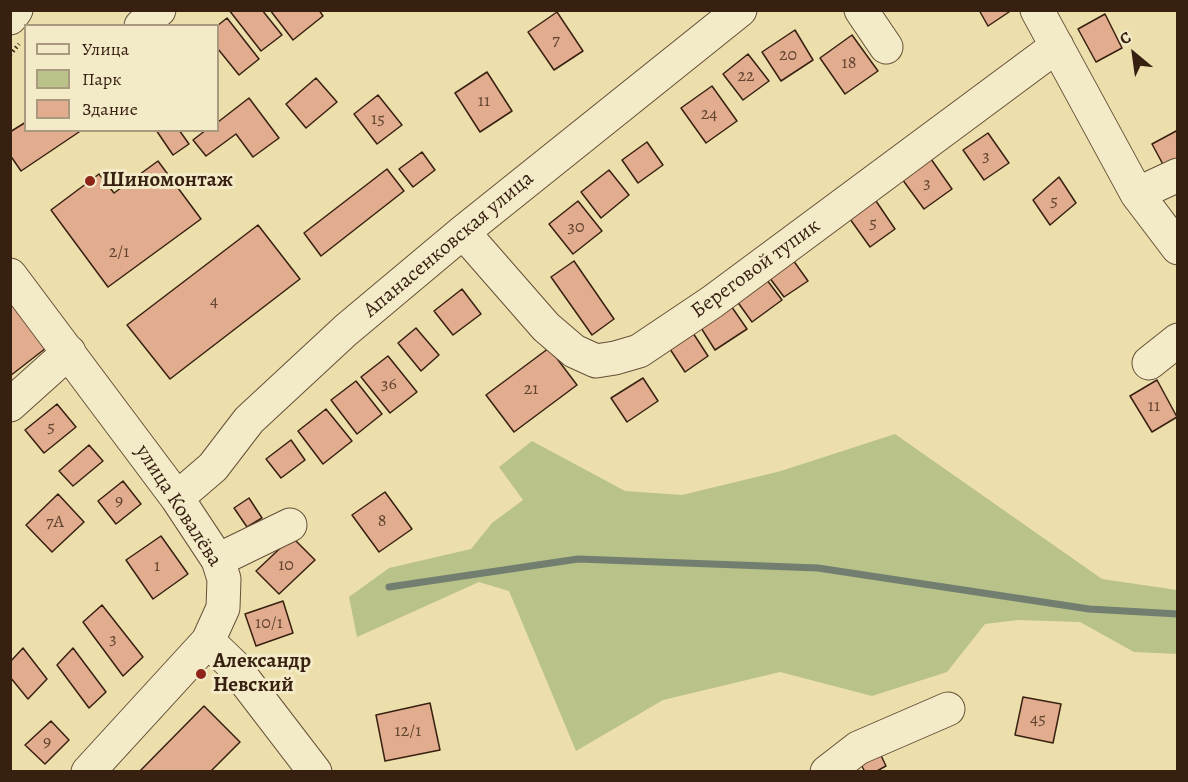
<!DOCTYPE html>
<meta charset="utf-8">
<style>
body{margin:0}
#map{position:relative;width:1188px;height:782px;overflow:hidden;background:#eddfab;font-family:Alegreya,serif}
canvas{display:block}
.frame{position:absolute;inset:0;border:12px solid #382011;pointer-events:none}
.legend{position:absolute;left:24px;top:24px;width:195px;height:108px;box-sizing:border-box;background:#f3eac8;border:2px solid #a8997f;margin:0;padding:8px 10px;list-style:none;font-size:18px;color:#382011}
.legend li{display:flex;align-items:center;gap:12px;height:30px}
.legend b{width:30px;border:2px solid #a8997f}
.north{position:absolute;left:1104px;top:24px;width:60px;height:60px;-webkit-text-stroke:4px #f3eac8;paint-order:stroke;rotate:331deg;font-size:16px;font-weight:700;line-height:24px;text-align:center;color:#382011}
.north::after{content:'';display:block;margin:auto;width:21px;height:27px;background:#382011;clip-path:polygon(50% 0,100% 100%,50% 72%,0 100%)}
</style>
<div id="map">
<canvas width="1188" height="782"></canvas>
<div class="frame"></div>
<ul class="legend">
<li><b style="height:8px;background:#f3eac8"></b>Улица</li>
<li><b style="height:16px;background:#b8c289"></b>Парк</li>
<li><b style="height:16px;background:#e1ad8e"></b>Здание</li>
</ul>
<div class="north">С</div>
</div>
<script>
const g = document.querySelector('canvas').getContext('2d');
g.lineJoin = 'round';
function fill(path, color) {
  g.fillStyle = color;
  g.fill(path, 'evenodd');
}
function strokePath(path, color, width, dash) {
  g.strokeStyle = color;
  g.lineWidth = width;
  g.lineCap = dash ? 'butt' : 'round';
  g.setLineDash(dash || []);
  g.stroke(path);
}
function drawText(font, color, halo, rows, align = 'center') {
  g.font = font + ' Alegreya,serif';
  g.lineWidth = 6;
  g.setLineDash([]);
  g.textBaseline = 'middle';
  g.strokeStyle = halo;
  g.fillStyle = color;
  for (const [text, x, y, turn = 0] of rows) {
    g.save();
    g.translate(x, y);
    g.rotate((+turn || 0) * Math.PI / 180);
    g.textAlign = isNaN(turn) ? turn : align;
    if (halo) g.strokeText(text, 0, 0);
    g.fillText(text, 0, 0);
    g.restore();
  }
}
fill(new Path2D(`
 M895 434 1102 579 1177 590V654L1134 652 1080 622 1018 620 985 624 947 672 872 696 780 672 663 700 576 751 509 591 479 582 357 637 349 597 389 568 471 549 492 523 523 500 499 467 532 441 625 491 682 495 781 471Z`), '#b8c289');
strokePath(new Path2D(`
 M389 587 578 559 818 568 1089 609 1178 614`), '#727e6f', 7);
const building = new Path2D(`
 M229 10H262L282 35 261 51Z
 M270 10H319L323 16 293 40Z
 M979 10H1008L1009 12 988 26Z
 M557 12 583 51 554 70 528 32Z
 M1105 14 1122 48 1096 62 1078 29Z
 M227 18 259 59 239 75 218 49 217 26Z
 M795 30 813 60 781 81 762 52Z
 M852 35 878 71 845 94 820 58Z
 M748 54 769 81 743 100 723 74Z
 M487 72 512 111 480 132 455 93Z
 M316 78 337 102 306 128 286 104Z
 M712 86 737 121 706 143 681 108Z
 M378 95 402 125 377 144 354 114Z
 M249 98 279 138 253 157 236 134 206 156 193 140 206 130H218V122Z
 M26 122V130H82L21 171 10 155V132Z
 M156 130H179L189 144 173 155Z
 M1178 130V164L1166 170 1152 144Z
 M988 133 1009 163 984 180 963 150Z
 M647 142 663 165 638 183 622 160Z
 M422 152 435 170 413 187 399 169Z
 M931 159 952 189 924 209 902 179Z
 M158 161 201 219 108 287 51 210 99 174 114 193Z
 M387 169 404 191 321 256 304 233Z
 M609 170 629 195 601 218 581 192Z
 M1059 177 1076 203 1050 225 1033 200Z
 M578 201 602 231 573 254 549 224Z
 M876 201 895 229 870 247 850 219Z
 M258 225 300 279 170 379 127 325Z
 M793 260 808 281 784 297 769 277Z
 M574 261 614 319 592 335 551 277Z
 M764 276 782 300 752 322 734 297Z
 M462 289 481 314 453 335 434 311Z
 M10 301 46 348 10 376Z
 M729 303 747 329 715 350 698 323Z
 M416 328 439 355 421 371 398 343Z
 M691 330 708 356 685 372 668 346Z
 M549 348 577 385 514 432 486 395Z
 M388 356 417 392 390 413 361 377Z
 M643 378 658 401 627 422 611 398Z
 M1157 380 1177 417 1152 432 1130 396Z
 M356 381 382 414 357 434 331 400Z
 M57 404 76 427 44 453 25 430Z
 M326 409 352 441 323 464 298 431Z
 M291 440 305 460 281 478 266 459Z
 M89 445 103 461 73 486 59 471Z
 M123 481 141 504 116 524 98 501Z
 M385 492 412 529 379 552 352 515Z
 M58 494 84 522 52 552 26 525Z
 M249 498 262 518 247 527 234 508Z
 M161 536 188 574 153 599 126 560Z
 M292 537 315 560 279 594 256 571Z
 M283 601 293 633 256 646 245 614Z
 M102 605 143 657 123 676 83 622Z
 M23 648 47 679 28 699 10 677V662Z
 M73 648 106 692 89 708 57 665Z
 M1023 697 1061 704 1053 743 1015 735Z
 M430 703 440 750 385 761 376 715Z
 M204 706 240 742 210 772H139Z
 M51 721 69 740 45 764 25 745Z
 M878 749 886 766 875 772H865L858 759Z`);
fill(building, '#e1ad8e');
strokePath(building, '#382011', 1.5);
const minor = new Path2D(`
 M861 10 886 47
 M1037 10 1137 194 1178 248
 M10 18 16 10
 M141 26 159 10
 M1137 194 1178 175
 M463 232 546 327 574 351 596 361 615 358 639 351 712 302 1057 46
 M10 275 177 498 218 560 224 579 223 608 208 641 233 665 315 772
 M1149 363 1178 340
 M10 405 69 352
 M177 498 213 467 249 420 346 330 463 232 740 10
 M218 560 290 525
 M88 772 208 641
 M827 772 858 748 948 709`);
strokePath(minor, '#655038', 35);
strokePath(new Path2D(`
 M10 55 19 44`), '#382011', 4, [1.5, 3]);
strokePath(minor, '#f3eac8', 33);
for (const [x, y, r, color] of [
 [90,181,6,"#8f2418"],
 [201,674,6,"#8f2418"]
]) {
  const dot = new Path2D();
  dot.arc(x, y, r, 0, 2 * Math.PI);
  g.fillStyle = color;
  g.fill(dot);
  strokePath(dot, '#f3eac8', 2);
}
drawText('18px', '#624330', null, [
 ["7",556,41],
 ["20",788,56],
 ["18",849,64],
 ["22",746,77],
 ["11",484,102],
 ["24",709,115],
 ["15",378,120],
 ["3",986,157],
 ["3",927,184],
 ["5",1054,202],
 ["5",873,224],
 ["30",576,228],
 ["2/1",119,253],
 ["4",214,302],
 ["36",389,385],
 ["21",531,390],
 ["11",1154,407],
 ["5",51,428],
 ["9",119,502],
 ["8",382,522],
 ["7А",55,523],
 ["10",286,566],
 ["1",157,567],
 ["10/1",269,624],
 ["3",113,640],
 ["45",1038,720],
 ["12/1",408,732],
 ["9",47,743]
]);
drawText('bold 21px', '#382011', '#f3eac8', [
 ["Шиномонтаж",102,181],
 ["Александр",213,662],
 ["Невский",213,686]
], 'left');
drawText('21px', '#382011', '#f3eac8', [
 ["Апанасенковская улица",449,245,-40],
 ["Береговой тупик",756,269,-36],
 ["улица Ковалёва",178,506,57]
]);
</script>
